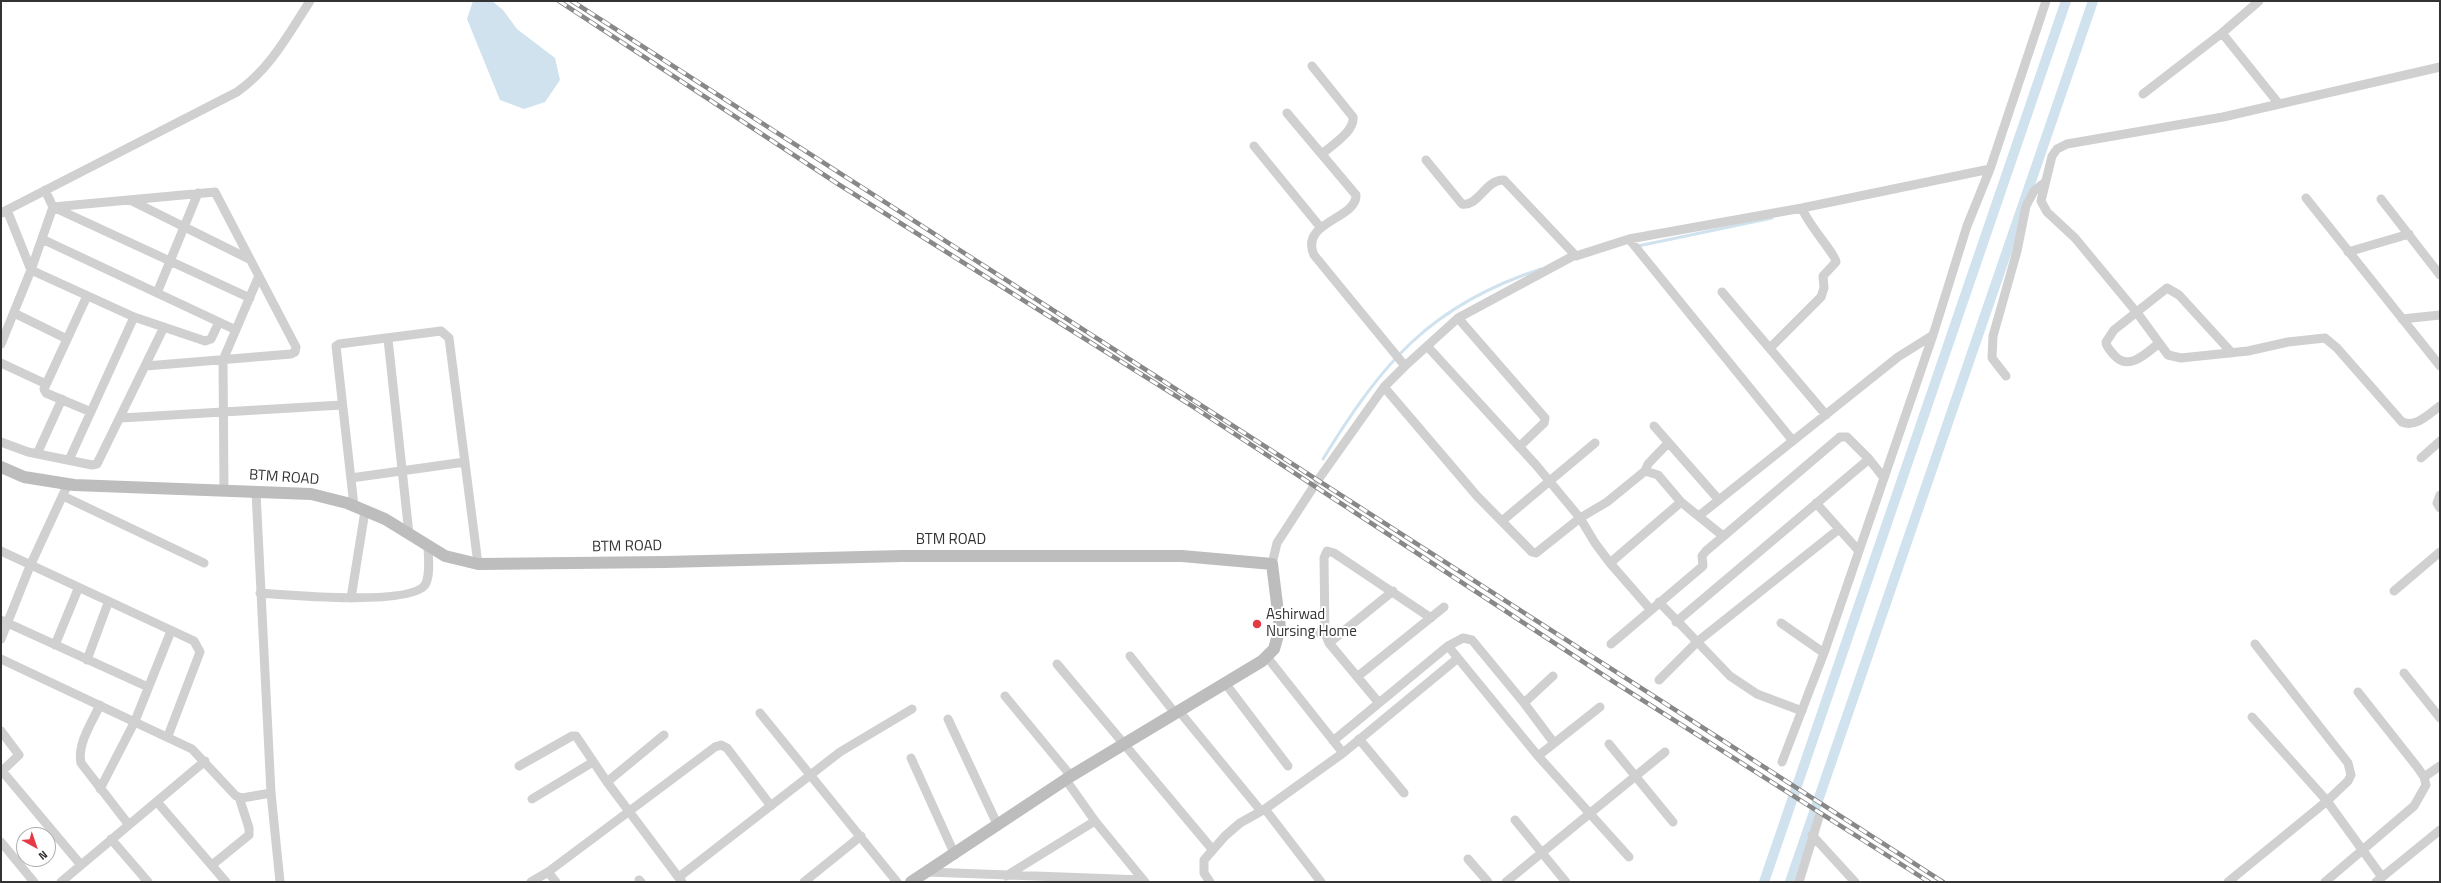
<!DOCTYPE html>
<style>
body{margin:0}
#map{position:relative;width:2441px;height:883px;overflow:hidden;background:#fff;font-family:"Titillium Web",sans-serif}
canvas{display:block}
.frame{position:absolute;inset:0;border:2px solid #333;pointer-events:none}
.north{position:absolute;left:16px;top:827px;width:40px;height:40px;box-sizing:border-box;background:#fff;border:1px solid #adadad;border-radius:50%;rotate:140deg;font-size:11px;font-weight:700;line-height:16px;text-align:center;color:#333}
.north::after{content:'';display:block;margin:auto;width:14px;height:18px;background:#e63946;clip-path:polygon(50% 0,100% 100%,50% 72%,0 100%)}
</style>
<div id="map">
<canvas width="2441" height="883"></canvas>
<div class="frame"></div>
<div class="north">N</div>
</div>
<script>
const g = document.querySelector('canvas').getContext('2d');
g.lineJoin = 'round';
function fill(path, color) {
  g.fillStyle = color;
  g.fill(path, 'evenodd');
}
function strokePath(path, color, width, dash) {
  g.strokeStyle = color;
  g.lineWidth = width;
  g.lineCap = dash ? 'butt' : 'round';
  g.setLineDash(dash || []);
  g.stroke(path);
}
function drawText(font, color, halo, rows, align = 'center') {
  g.font = font + ' "Titillium Web",sans-serif';
  g.lineWidth = 4;
  g.setLineDash([]);
  g.textBaseline = 'middle';
  g.strokeStyle = halo;
  g.fillStyle = color;
  for (const [text, x, y, turn = 0] of rows) {
    g.save();
    g.translate(x, y);
    g.rotate((+turn || 0) * Math.PI / 180);
    g.textAlign = isNaN(turn) ? turn : align;
    if (halo) g.strokeText(text, 0, 0);
    g.fillText(text, 0, 0);
    g.restore();
  }
}
fill(new Path2D(`
 M473 1H492L503 10 517 29 555 58 560 80 545 102 524 109 500 100 467 19Z`), '#cfe2ee');
strokePath(new Path2D(`
 M1638 246 1772 218
 M1323 459C1382 363 1430 305 1541 269`), '#cfe2ee', 3);
strokePath(new Path2D(`
 M1764 882 2066 1
 M1790 882 2093 1`), '#cfe2ee', 10);
strokePath(new Path2D(`
 M2222 33 2279 104
 M1312 66 1353 117C1355 131 1332 145 1322 154
 M2440 67 2223 117 2067 144 2057 149 2052 156 2041 201 2047 212 2075 238 2138 314 2168 355 2181 358 2248 351 2288 342 2325 338 2337 348 2402 422C2416 428 2429 414 2440 406
 M2143 94 2222 33 2259 1
 M1287 113 1356 195C1357 219 1299 222 1314 255L1405 366
 M1254 146 1321 228
 M1426 160 1462 204C1478 207 1486 179 1504 180L1576 256 1629 239 1802 208 1990 169
 M45 190 53 207 250 298
 M2306 198 2440 366
 M2381 199 2440 275
 M130 200 249 259
 M53 207 215 192 296 347 295 352 291 354 146 366
 M7 210 31 270 134 317 205 341 211 339 219 322
 M1 213 237 92C270 69 288 35 310 1
 M42 239 236 330
 M1629 239 1793 441
 M2348 252 2409 234
 M1722 292 1826 415
 M157 293 198 193
 M87 296 44 389 46 393 91 412
 M14 313 67 339
 M1458 318 1545 418 1544 423 1519 447
 M2402 319 2440 315
 M388 339 409 534
 M2159 343C2147 353 2128 372 2114 355 2111 351 2106 347 2106 342L2114 330 2167 288 2179 295 2232 353
 M1 344 31 270 53 207
 M1427 346 1536 465 1580 518 1595 543 1610 563 1650 609
 M1770 348 1821 297 1824 288 1823 276 1836 262C1836 255 1806 222 1802 208
 M1 363 46 384
 M2006 376 1992 358 1993 336 2017 251 2026 206 2034 191 2044 183
 M1384 387 1477 496 1532 552 1536 553 1580 518 1607 502 1645 471 1658 475 1681 502 1723 536
 M121 418 342 405
 M1654 426 1719 500
 M1 442 28 452 92 465 97 464 163 329
 M37 454 62 399
 M2421 458 2440 441
 M69 460 134 317
 M1645 471 1648 464 1668 443
 M351 478 465 462
 M1318 480 1384 387 1405 366 1458 318 1575 255
 M224 491 223 360 258 278
 M256 492 271 793 280 882
 M2440 495 2437 503 2440 508
 M63 496 204 563
 M1816 503 1858 550
 M354 506 336 346 339 344 441 331 449 338 478 564
 M1700 515 1898 357 1933 335
 M1502 521 1595 443
 M1 551 194 641 200 652 168 736
 M1610 563 1681 502
 M1272 564 1277 543 1314 486
 M2394 591 2440 552
 M260 593C287 595 410 606 425 585 431 575 428 556 428 545
 M351 598 365 511
 M1659 602 1730 676 1757 694 1802 711
 M1 620 148 687
 M1676 622 1869 459 1884 478
 M1781 623 1824 653
 M1279 631 1325 633 1329 643 1379 703
 M1325 633 1324 558 1327 551 1334 553 1431 618
 M1 639 30 566 68 484
 M1329 643 1393 591
 M1611 644 1703 566 1702 556 1706 551 1840 437H1847L1869 459
 M55 645 78 589
 M1448 646 1538 756 1629 857
 M1130 656 1175 713
 M1267 657 1343 753
 M1 659 192 749 236 796 242 798 271 793
 M87 660 108 603
 M1057 664 1212 849
 M2404 673 2440 718
 M1357 677 1444 607
 M1659 680 1697 642 1839 529
 M1225 683 1288 766
 M1005 696 1071 776
 M1524 703 1553 676
 M100 705C92 722 77 744 81 763L129 825
 M1179 711 1261 811
 M760 713 897 882
 M2252 717 2327 801 2382 877
 M948 719 998 826
 M1 731 19 755 1 772
 M1359 739 1404 793
 M1333 741 1448 646 1463 638 1472 640 1524 703 1554 743
 M1609 744 1673 822
 M1538 756 1600 707
 M911 758 955 855
 M1782 762 1824 653 1933 335 1967 226 1990 169 2046 1
 M519 766 572 736H576L607 782 682 882
 M2 771 81 865
 M2424 777 2440 766
 M1066 780 1095 821 1145 882
 M607 782 664 735
 M100 789 135 721 171 631
 M532 799 593 762
 M158 803 226 882
 M1265 809 1321 882
 M1515 820 1566 882
 M1812 835 1855 882
 M111 839 148 882
 M1 842 34 882
 M1468 859 1488 882
 M212 865 249 835V828L239 797
 M548 872 556 882
 M927 872 1143 880
 M1006 876 1095 821
 M679 877 840 752 912 709
 M639 880 641 882
 M61 882 205 761
 M531 882 548 872 715 747 721 745 727 748 771 806
 M804 882 861 836
 M1210 882 1204 873V860L1225 836 1240 823 1265 809 1343 753 1458 658
 M1506 882 1665 752
 M1799 882 1819 817
 M2228 882 2327 801 2348 781 2351 775 2348 763 2255 644
 M2325 882 2414 806 2426 785 2424 777 2418 768 2358 692
 M2376 882 2440 830`), '#d0d0d0', 9);
strokePath(new Path2D(`
 M1 467 24 477 74 485 311 494 347 503 385 519 445 556 478 564 665 562 902 556H1182L1272 564 1280 628 1274 649 1262 661 1071 776 911 882`), '#bdbdbd', 12);
const rail = new Path2D(`
 M559 1 838 184 1192 406 1614 682 1929 882
 M572 1 1943 882`);
strokePath(rail, '#888', 4.5);
strokePath(rail, '#fff', 3, [9]);
for (const [x, y, r, color] of [
 [1257,624,5,"#e63946"]
]) {
  const dot = new Path2D();
  dot.arc(x, y, r, 0, 2 * Math.PI);
  g.fillStyle = color;
  g.fill(dot);
  strokePath(dot, '#fff', 1.5);
}
drawText('15px', '#333', '#fff', [
 ["BTM ROAD",284,478,4],
 ["BTM ROAD",951,540],
 ["BTM ROAD",627,547,-1]
]);
drawText('15px', '#333', '#fff', [
 ["Ashirwad",1266,615],
 ["Nursing Home",1266,632]
], 'left');
</script>
